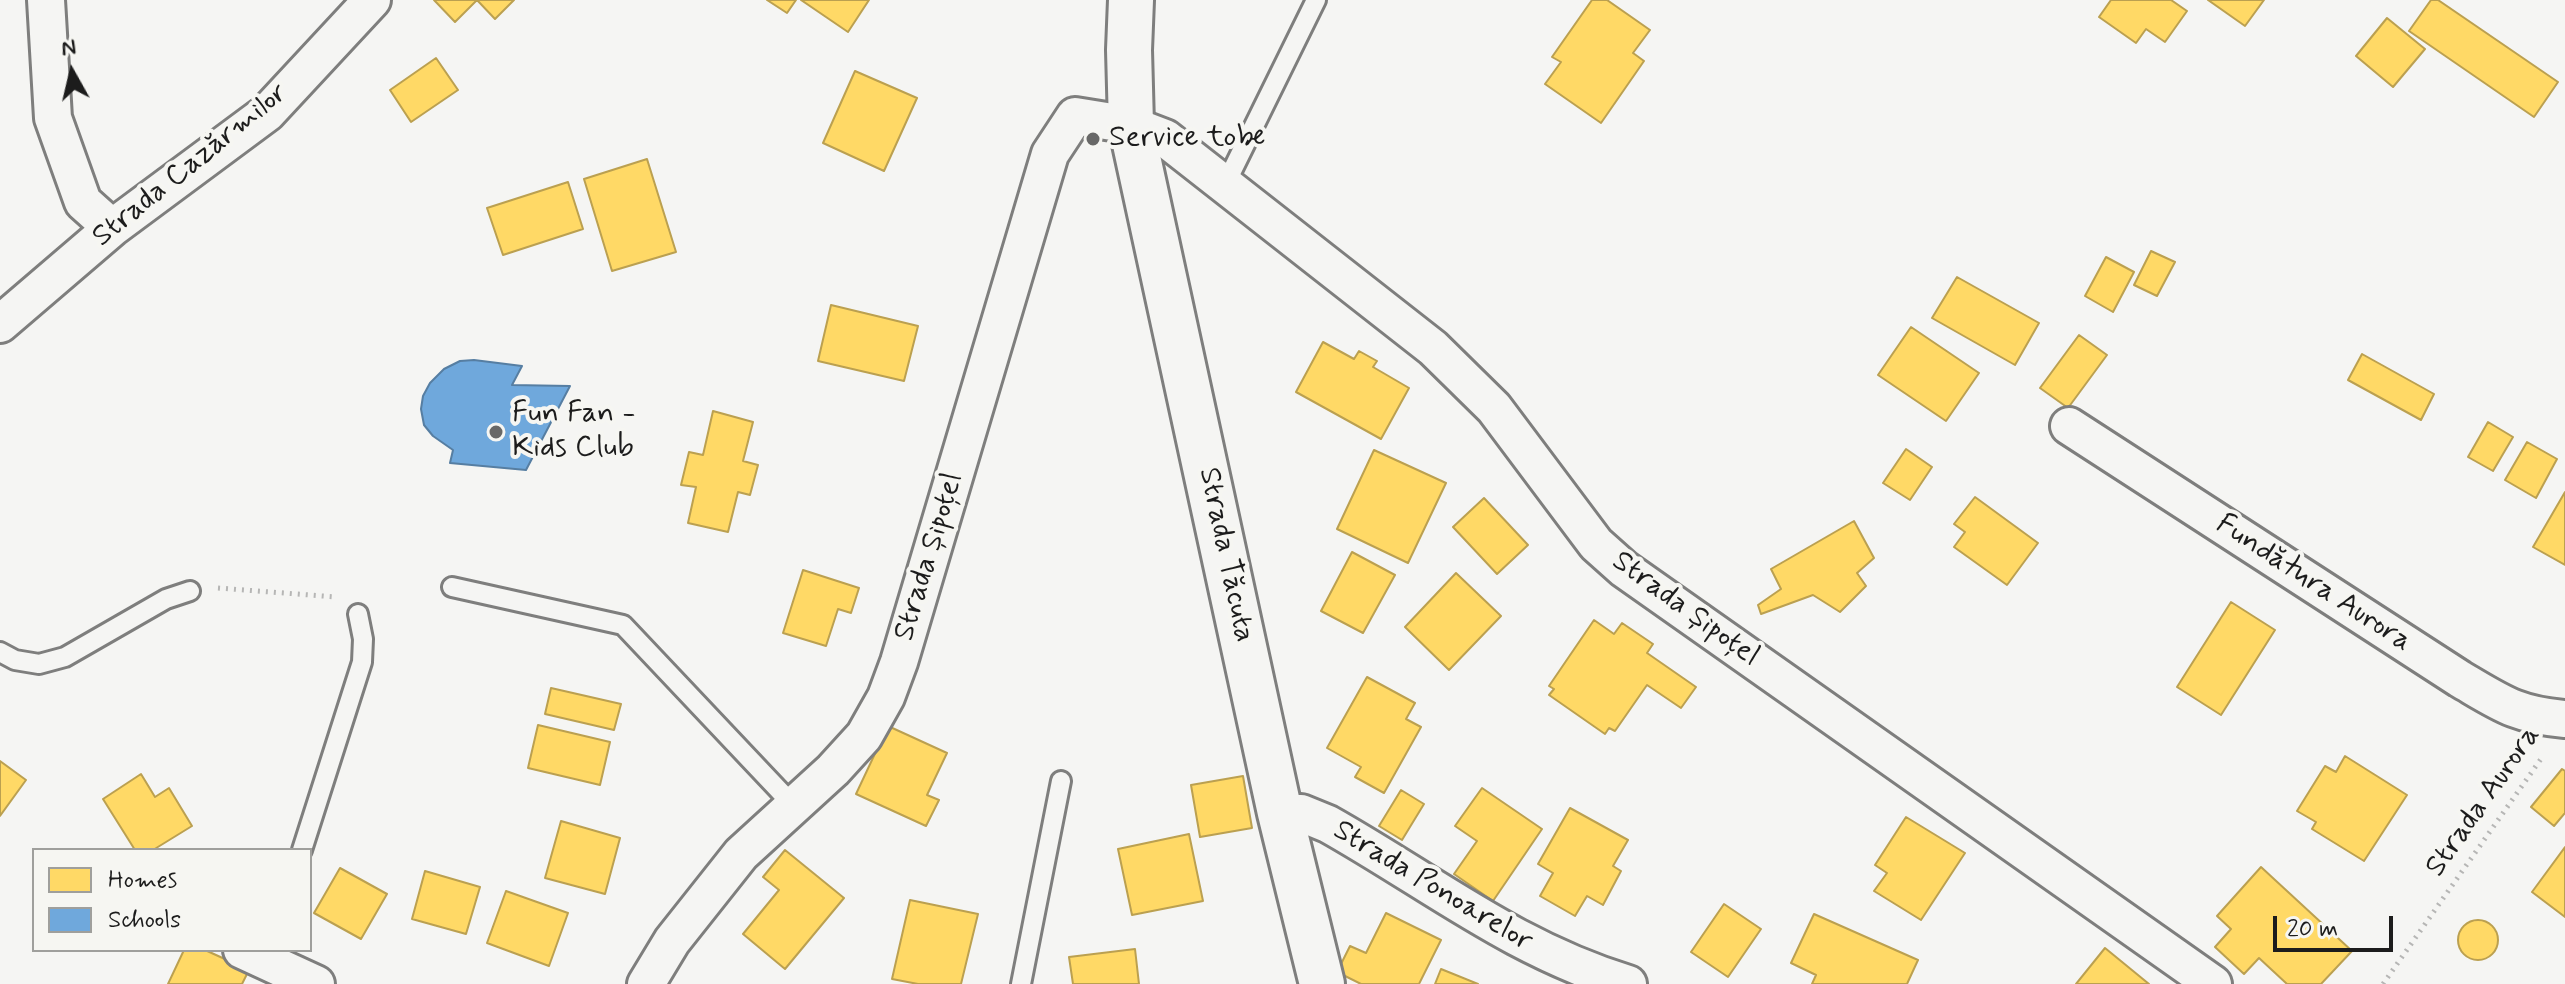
<!DOCTYPE html>
<meta charset="utf-8">
<style>
body{margin:0}
#map{position:relative;width:2565px;height:984px;overflow:hidden;background:#f5f5f3;font-family:Mynerve,sans-serif}
canvas{display:block}
.legend{position:absolute;left:32px;top:848px;width:280px;height:104px;box-sizing:border-box;background:#f6f6f2;border:2px solid #9f9f9c;margin:0;padding:10px 14px;list-style:none;font-size:24px;color:#1c1c1c}
.legend li{display:flex;align-items:center;gap:16px;height:40px}
.legend b{width:40px;border:2px solid #9f9f9c}
.north{position:absolute;left:32px;top:32px;width:80px;height:80px;-webkit-text-stroke:6px #f6f6f2;paint-order:stroke;rotate:352deg;font-size:22px;font-weight:700;line-height:32px;text-align:center;color:#1c1c1c}
.north::after{content:'';display:block;margin:auto;width:28px;height:36px;background:#1c1c1c;clip-path:polygon(50% 0,100% 100%,50% 72%,0 100%)}
.scale{position:absolute;left:2273px;top:916px;width:120px;height:36px;box-sizing:border-box;border:4px solid #1c1c1c;border-top:0;padding-left:10px;font-size:24px;line-height:28px;white-space:nowrap;color:#1c1c1c;-webkit-text-stroke:6px #f6f6f2;paint-order:stroke}
</style>
<div id="map">
<canvas width="2565" height="984"></canvas>
<ul class="legend">
<li><b style="height:22px;background:#ffd966"></b>Homes</li>
<li><b style="height:22px;background:#6fa8dc"></b>Schools</li>
</ul>
<div class="north">N</div>
<div class="scale">20 m</div>
</div>
<script>
const g = document.querySelector('canvas').getContext('2d');
g.lineJoin = 'round';
function fill(path, color) {
  g.fillStyle = color;
  g.fill(path, 'evenodd');
}
function strokePath(path, color, width, dash) {
  g.strokeStyle = color;
  g.lineWidth = width;
  g.lineCap = dash ? 'butt' : 'round';
  g.setLineDash(dash || []);
  g.stroke(path);
}
function drawText(font, color, halo, rows, align = 'center') {
  g.font = font + ' Mynerve,sans-serif';
  g.lineWidth = 8;
  g.setLineDash([]);
  g.textBaseline = 'middle';
  g.strokeStyle = halo;
  g.fillStyle = color;
  for (const [text, x, y, turn = 0] of rows) {
    g.save();
    g.translate(x, y);
    g.rotate((+turn || 0) * Math.PI / 180);
    g.textAlign = isNaN(turn) ? turn : align;
    if (halo) g.strokeText(text, 0, 0);
    g.fillText(text, 0, 0);
    g.restore();
  }
}
const homes = new Path2D(`
 M434 0H514L495 19 477 0 455 22Z
 M767 0H796L787 13Z
 M801 0H869L848 32Z
 M1592 0H1607L1650 30 1633 53 1644 61 1601 123 1545 84 1561 62 1552 57Z
 M2111 0H2171L2187 11 2165 42 2146 29 2136 43 2099 17Z
 M2208 0H2264L2245 26Z
 M2431 0H2438L2558 82 2534 117 2409 31Z
 M2387 18 2425 49 2393 87 2356 56Z
 M436 58 458 90 411 122 390 90Z
 M855 71 917 98 884 171 823 143Z
 M647 159 676 252 612 271 584 179Z
 M568 182 583 229 503 255 487 208Z
 M2151 251 2175 262 2157 296 2134 285Z
 M2106 257 2134 272 2113 312 2085 296Z
 M1957 277 2039 323 2015 365 1932 318Z
 M831 305 918 326 904 381 818 361Z
 M1911 327 1979 373 1946 421 1878 375Z
 M2079 335 2107 355 2068 408 2040 388Z
 M1323 342 1354 359 1359 351 1377 361 1373 367 1409 388 1381 439 1296 392Z
 M2362 354 2434 394 2421 420 2348 380Z
 M713 411 753 422 743 461 758 465 750 495 738 492 728 532 688 523 696 487 681 485 689 452 703 455Z
 M2488 422 2513 437 2493 471 2468 457Z
 M2527 442 2557 459 2536 498 2505 480Z
 M1906 449 1932 467 1910 500 1883 483Z
 M1374 450 1446 483 1408 563 1337 529Z
 M2565 492V565L2533 547Z
 M1975 497 2038 543 2007 585 1954 547 1965 532 1954 524Z
 M1484 498 1528 545 1497 574 1453 527Z
 M1854 521 1874 558 1857 573 1866 586 1840 612 1813 595 1761 614 1758 605 1781 589 1771 569Z
 M1352 552 1395 575 1363 633 1321 611Z
 M803 570 859 588 851 613 838 609 826 646 783 633Z
 M1456 573 1501 616 1449 670 1405 627Z
 M2231 602 2275 630 2221 715 2177 687Z
 M1594 620 1614 634 1622 623 1653 644 1647 653 1696 687 1681 708 1647 685 1615 731 1609 728 1605 734 1549 695 1554 689 1549 686Z
 M1367 677 1415 703 1406 719 1421 727 1384 793 1355 777 1361 767 1327 748Z
 M551 688 621 704 614 730 545 714Z
 M538 725 610 742 600 785 528 768Z
 M888 726 947 753 927 795 939 800 926 826 856 794Z
 M2345 756 2407 795 2364 861 2312 829 2316 822 2297 811 2325 766 2336 772Z
 M0 761 26 780 0 816Z
 M2562 769 2565 771V813L2554 826 2531 807Z
 M141 774 155 797 169 788 192 826 153 850H135L103 799Z
 M1243 776 1252 828 1200 837 1191 785Z
 M1482 788 1542 829 1493 901 1454 874 1477 841 1455 826Z
 M1401 790 1424 804 1402 840 1379 826Z
 M1570 808 1628 840 1613 866 1621 871 1603 905 1587 896 1575 916 1540 896 1553 873 1538 864Z
 M1906 817 1965 853 1921 920 1874 891 1887 873 1875 865Z
 M561 821 620 838 605 894 545 878Z
 M1189 834 1203 901 1132 915 1118 849Z
 M2565 847V917L2532 892Z
 M785 850 844 898 785 969 743 934 779 890 763 877Z
 M2261 867 2352 951 2321 984H2287L2259 958 2244 974 2215 947 2231 929 2217 916Z
 M340 868 387 894 361 939 314 913Z
 M425 871 480 887 466 934 412 919Z
 M506 891 568 913 549 966 487 943Z
 M910 900 978 914 961 984H918L892 979Z
 M1724 904 1761 929 1728 977 1691 952Z
 M1386 913 1441 940 1419 984H1361L1337 972 1350 946 1366 953Z
 M1814 914 1918 960 1907 984H1812L1816 975 1791 963Z
 M2458 940a20 20 0 1 1 40 0a20 20 0 1 1-40 0Z
 M2105 948 2149 984H2076Z
 M1135 949 1139 984H1073L1069 957Z
 M184 950H205L249 970 242 984H168Z
 M1441 969 1478 984H1435Z`);
fill(homes, '#ffd966');
strokePath(homes, '#bba050', 2);
const schools = new Path2D(`
 M474 360 522 366 512 385 570 386 526 470 450 463 453 450 433 436 424 425 421 409 423 396 430 383 444 369 460 361Z`);
fill(schools, '#6fa8dc');
strokePath(schools, '#567ea2', 2);
const lane = new Path2D(`
 M1226 183 1316 0
 M452 587 623 625 793 805
 M0 652 15 660 39 664 65 657 166 599 190 591
 M302 850 362 662 363 639 358 614
 M1021 984 1061 781`);
const street = new Path2D(`
 M46 0 53 118 83 202 112 228
 M0 324 112 228 267 113 372 0
 M2069 426 2460 679C2501 703 2516 715 2565 719
 M1280 813H1301L1328 824C1431 882 1513 949 1628 984
 M242 950 316 984
 M646 984 672 941 741 854 833 770 864 736 886 697 899 662 1050 154 1075 116 1131 125 1165 138 1433 348 1494 408 1596 544 1624 569 2213 984`);
const secondary = new Path2D(`
 M1131 0 1129 50 1131 125 1280 813 1322 984`);
strokePath(lane, '#7e7e7d', 24);
strokePath(street, '#7e7e7d', 42);
strokePath(secondary, '#7e7e7d', 50);
strokePath(new Path2D(`
 M218 588 336 597
 M2383 984 2543 756`), '#b6b6b5', 5, [2, 6]);
strokePath(lane, '#f5f5f3', 18);
strokePath(street, '#f5f5f3', 36);
strokePath(secondary, '#f5f5f3', 44);
for (const [x, y, r, color] of [
 [1093,139,8,"#686867"],
 [496,432,8,"#686867"]
]) {
  const dot = new Path2D();
  dot.arc(x, y, r, 0, 2 * Math.PI);
  g.fillStyle = color;
  g.fill(dot);
  strokePath(dot, '#f6f6f2', 3);
}
drawText('30px', '#1c1c1c', '#f6f6f2', [
 ["Service tobe",1109,139],
 ["Fun Fan -",512,415],
 ["Kids Club",512,449]
], 'left');
drawText('30px', '#1c1c1c', '#f6f6f2', [
 ["Strada Cazărmilor",191,166,-39],
 ["Strada Tăcuta",1225,555,78],
 ["Strada Șipoțel",930,557,-73],
 ["Fundătura Aurora",2313,584,33],
 ["Strada Șipoțel",1685,610,36],
 ["Strada Aurora",2484,802,-55],
 ["Strada Ponoarelor",1432,887,31]
]);
</script>
